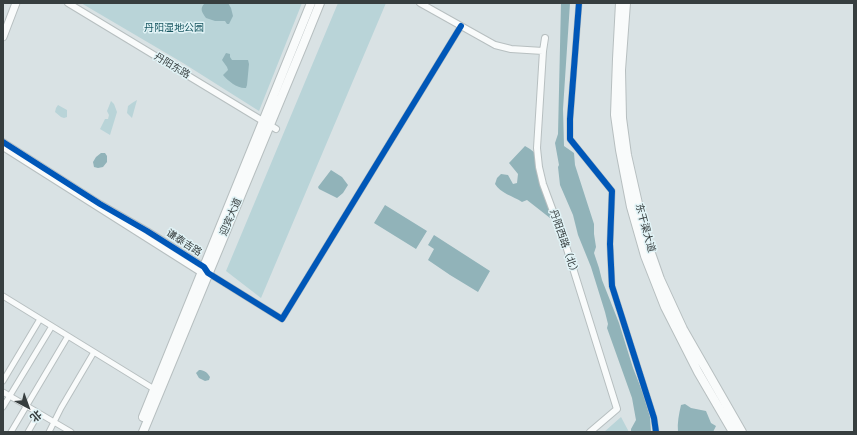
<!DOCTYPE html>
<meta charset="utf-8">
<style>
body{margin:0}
#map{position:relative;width:857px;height:435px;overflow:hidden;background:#d9e2e4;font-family:"Noto Sans","Noto Sans SC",sans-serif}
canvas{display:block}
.frame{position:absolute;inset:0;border:4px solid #373e3f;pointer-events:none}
.north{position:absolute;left:8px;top:387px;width:40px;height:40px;-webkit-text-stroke:3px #e1f3f6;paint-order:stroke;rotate:139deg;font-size:11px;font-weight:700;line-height:16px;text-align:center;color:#373e3f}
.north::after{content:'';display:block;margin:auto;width:14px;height:18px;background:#373e3f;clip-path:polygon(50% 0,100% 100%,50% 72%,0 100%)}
</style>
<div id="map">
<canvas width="857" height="435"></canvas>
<div class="frame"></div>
<div class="north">北</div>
</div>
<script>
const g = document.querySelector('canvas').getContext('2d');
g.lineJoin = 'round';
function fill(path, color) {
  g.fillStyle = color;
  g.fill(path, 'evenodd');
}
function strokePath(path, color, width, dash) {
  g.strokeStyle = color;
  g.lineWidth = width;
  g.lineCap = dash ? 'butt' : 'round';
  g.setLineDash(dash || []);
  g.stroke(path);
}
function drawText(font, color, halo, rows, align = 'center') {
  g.font = font + ' "Noto Sans","Noto Sans SC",sans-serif';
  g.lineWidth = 3;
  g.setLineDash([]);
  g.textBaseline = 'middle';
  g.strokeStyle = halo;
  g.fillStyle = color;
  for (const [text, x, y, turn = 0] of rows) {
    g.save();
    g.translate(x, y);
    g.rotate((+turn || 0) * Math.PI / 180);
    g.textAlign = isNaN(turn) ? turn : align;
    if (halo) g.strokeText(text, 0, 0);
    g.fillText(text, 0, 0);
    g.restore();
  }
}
fill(new Path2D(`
 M81 3H302L259 111 183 63Z
 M338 3H386L261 298 226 271Z
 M137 100 132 118 127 113 128 106 132 103Z
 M111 101 114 104 117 112 110 135 100 129 105 119H108L109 115 107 111Z
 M58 105 67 110V117L64 118 61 117 55 112 56 108Z
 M621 417 629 432H604Z`), '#b9d4d8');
fill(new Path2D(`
 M205 3H228L231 8 233 16 229 24H227L225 21H215L206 18C202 12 199 9 205 3Z
 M561 3H570L563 109 564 146 574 153 575 165 594 224V234L596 247 594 253 599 268 602 280 619 323 633 368 643 393 650 417 651 432H631V429L636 420 632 398 607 328 608 324 605 312 591 267 578 235 573 215 560 185 558 167 559 165 555 143 558 134Z
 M226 53 230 54V57L232 60H248L249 64 247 85 246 88C238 89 228 81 223 75L228 70 227 67 222 60Z
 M525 146 530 149 535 153V163L552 217 550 218 527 200 522 202C513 196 500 193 495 184L497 178 501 174 508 175 513 184 517 183 518 174 509 163Z
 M101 153H105L107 156V162L103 167 98 168 94 167 93 162 96 157Z
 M331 170 342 177 348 185 343 193 337 198 319 189 318 187Z
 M385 205 427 231 416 249 374 223Z
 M434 235 490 271 478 292 450 275 428 260 434 249 428 245Z
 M199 370C204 370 207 372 210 377L209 380 205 381 199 378 196 373Z
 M685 404 691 408 706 411 711 423 716 426 713 432H678C677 423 679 414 681 405Z`), '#91b3b9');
const minor = new Path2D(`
 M579 3 570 119V139L612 191 610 244 612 286 654 418 656 432
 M208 273 282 319 461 26
 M3 296 154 389
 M3 381 40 319
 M3 392 71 432
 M3 407 52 326
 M11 432 68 336
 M28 432 39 413
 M49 432 61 408 94 352`);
const tertiary = new Path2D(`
 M68 3 276 129
 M420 3 495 45 511 49 543 51
 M545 38 543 51 537 148 539 167 543 184 567 249 617 409 590 432
 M3 142 100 204 147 231 204 267 206 270
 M3 147 202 273H204`);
const secondary = new Path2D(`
 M3 37 16 3`);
const primary = new Path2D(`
 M620 3 617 59 615 115 620 150 631 207 645 256 665 307 698 372 733 432
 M626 3 621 70 622 118 627 155 646 239 660 279 683 329 742 432
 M143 417 311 3
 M143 432 303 45 320 3`);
strokePath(minor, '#b7bfc0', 7);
strokePath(tertiary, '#b7bfc0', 8);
strokePath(secondary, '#b7bfc0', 9);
strokePath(primary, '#b7bfc0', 10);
strokePath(minor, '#f9fbfb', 5);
strokePath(tertiary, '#f9fbfb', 6);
strokePath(secondary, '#f9fbfb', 7);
strokePath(primary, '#f9fbfb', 8);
strokePath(new Path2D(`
 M579 3 570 119V139L612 191 610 244 612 286 654 418 656 432
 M3 142 100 204 147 231 204 267 208 273 282 319 461 26`), '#0057b8', 6);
drawText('10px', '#175660', '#e1f3f6', [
 ["丹阳湿地公园",174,28]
]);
drawText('10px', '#373e3f', '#e1f3f6', [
 ["丹阳东路",172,66,31],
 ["迎宾大道",231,217,-67],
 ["东干渠大道",645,228,75],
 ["谦泰吉路",184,243,33],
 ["丹阳西路（北）",564,243,71]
]);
</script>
